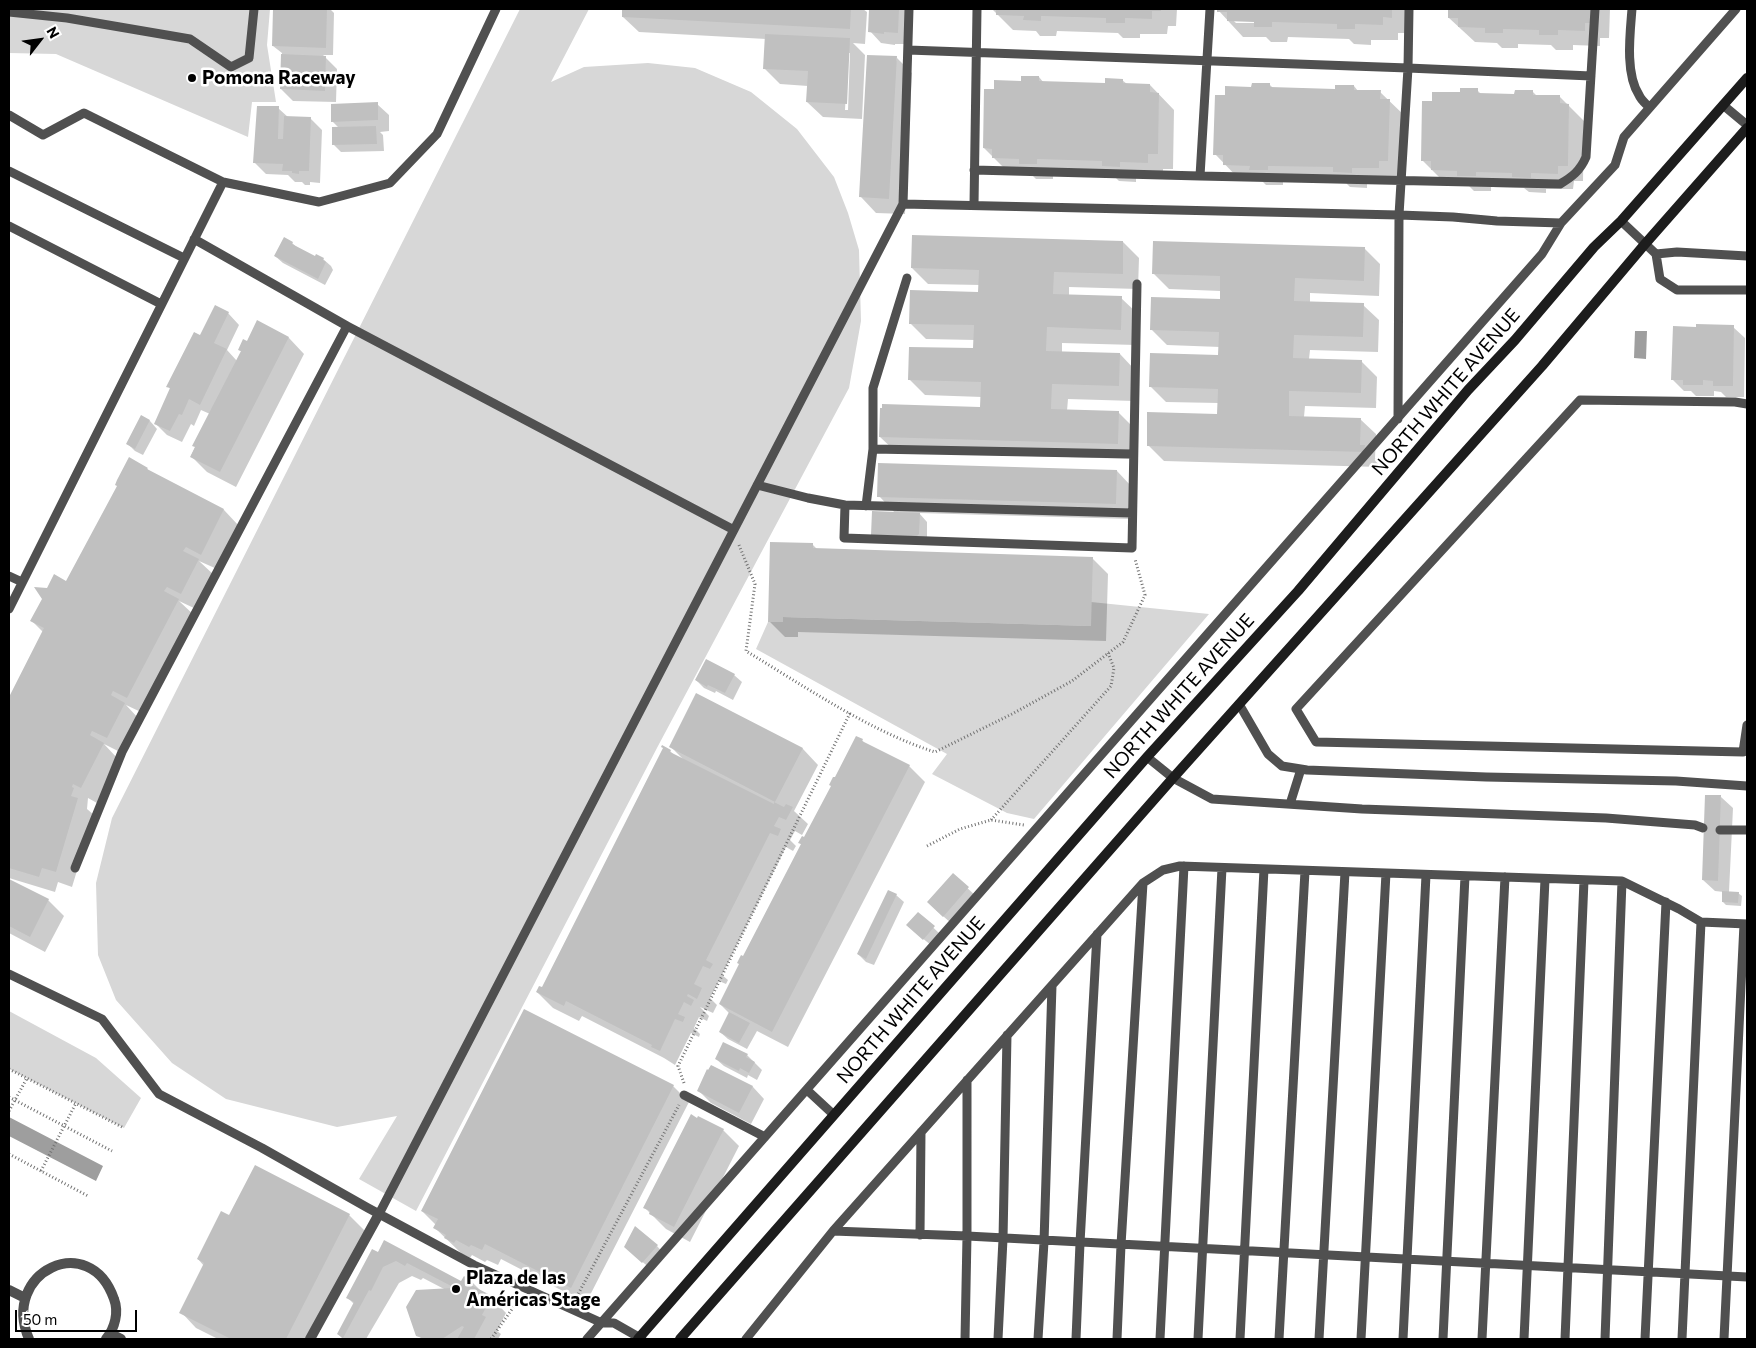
<!DOCTYPE html>
<meta charset="utf-8">
<style>
body{margin:0}
#map{position:relative;width:1756px;height:1348px;overflow:hidden;background:#fff;font-family:Commissioner,sans-serif}
canvas{display:block}
.frame{position:absolute;inset:0;border:10px solid #000;pointer-events:none}
.north{position:absolute;left:15px;top:15px;width:50px;height:50px;-webkit-text-stroke:4px #fff;paint-order:stroke;rotate:60deg;font-size:14px;font-weight:700;line-height:20px;text-align:center;color:#000}
.north::after{content:'';display:block;margin:auto;width:18px;height:22px;background:#000;clip-path:polygon(50% 0,100% 100%,50% 72%,0 100%)}
.scale{position:absolute;left:15px;top:1310px;width:122px;height:22px;box-sizing:border-box;border:2px solid #000;border-top:0;padding-left:6px;font-size:15px;line-height:18px;white-space:nowrap;color:#000;-webkit-text-stroke:4px #fff;paint-order:stroke}
</style>
<div id="map">
<canvas width="1756" height="1348"></canvas>
<div class="frame"></div>
<div class="north">N</div>
<div class="scale">50 m</div>
</div>
<script>
const g = document.querySelector('canvas').getContext('2d');
g.lineJoin = 'round';
function fill(path, color) {
  g.fillStyle = color;
  g.fill(path, 'evenodd');
}
function strokePath(path, color, width, dash) {
  g.strokeStyle = color;
  g.lineWidth = width;
  g.lineCap = dash ? 'butt' : 'round';
  g.setLineDash(dash || []);
  g.stroke(path);
}
function drawText(font, color, halo, rows, align = 'center') {
  g.font = font + ' Commissioner,sans-serif';
  g.lineWidth = 5;
  g.setLineDash([]);
  g.textBaseline = 'middle';
  g.strokeStyle = halo;
  g.fillStyle = color;
  for (const [text, x, y, turn = 0] of rows) {
    g.save();
    g.translate(x, y);
    g.rotate((+turn || 0) * Math.PI / 180);
    g.textAlign = isNaN(turn) ? turn : align;
    if (halo) g.strokeText(text, 0, 0);
    g.fillText(text, 0, 0);
    g.restore();
  }
}
fill(new Path2D(`
 M9 9H270L267 45 276 102H252L248 137 56 54 9 53Z
 M520 9H589L551 82 584 67 648 63 695 68 751 92 797 129 834 177 848 213 859 250 861 321 849 388 658 746 416 1211 359 1179 397 1116 337 1127 226 1099 172 1063 116 1000 98 955 96 883 112 818Z
 M1091 602 1209 614 1034 819 1007 813 932 774 947 754 756 649 768 622H783V617L1091 626Z
 M9 1011 96 1058 141 1098 124 1128 9 1069Z`), '#d7d7d7');
fill(new Path2D(`
 M1635 331H1647L1646 359 1634 358Z
 M9 1117 103 1166 96 1181 9 1136Z`), '#9e9e9e');
fill(new Path2D(`
 M275 9H330L334 13 333 55H323L337 69 336 102 293 101 281 89 282 53 273 46Z
 M624 9H863L867 12 865 44 853 43 865 55 862 119 823 117 807 102 808 86 780 84 764 68 766 39 639 32 623 17ZM848 53H850L848 110H845Z
 M871 9H911L909 44H895V45L881 43 870 31Z
 M992 9H1177L1176 26H1168L1167 34H1140V38H1123L1118 33 1057 31 1056 36H1040L1036 31 1013 30Z
 M1219 9H1408L1407 33H1398V40H1371V45L1354 44 1349 39 1288 37 1287 42H1271L1266 37H1243L1219 11ZM1233 20 1260 21V23H1236Z
 M1449 9H1610L1609 38H1600V46L1573 45V50H1556L1551 45 1518 44V48H1502L1497 43 1475 42 1449 18Z
 M897 58 912 73 905 214 876 213 861 197Z
 M1039 77 1044 83 1106 84 1122 80 1127 84 1150 85 1174 110 1173 169H1163V178L1136 177V182L1119 181 1114 176 1053 175V179H1036L1031 174 1009 173 984 148 995 90Z
 M1269 84 1274 89 1336 90 1354 86 1358 91 1380 92 1405 116 1403 176H1394V184L1367 183V188L1350 187 1345 182 1283 181V185H1266L1262 181 1240 180 1215 154 1226 97Z
 M1477 90 1482 95H1516L1532 91 1537 96H1559L1584 121 1583 181H1574L1573 189H1546V193L1529 192 1524 188 1491 187V191H1474L1469 186H1448L1422 160 1433 102Z
 M377 104 389 115V131L380 132 383 135 384 151 341 152 333 144 339 128 332 121Z
 M278 108 289 118H310L322 130 320 183 310 182V185H305L302 182H295L288 175 266 174 254 162Z
 M1123 242 1139 258 1138 289 1069 287V296L1121 298 1137 313 1136 345 1062 343V352L1120 354 1135 370V401L1068 399 1067 411 1118 412 1134 428 1133 459 896 452 880 437 883 409H981L982 397 925 395 909 379 975 350V340L926 339 910 323 980 294V285L928 284 912 268Z
 M292 243 299 249 316 258 323 259 331 266 333 270 325 285 283 263 275 256Z
 M1365 249 1380 264 1379 296 1310 293V303L1363 305 1379 320 1378 352 1310 350 1309 359 1361 361 1377 377 1376 408 1305 406 1304 417 1360 419 1376 434 1375 458 1380 462 1379 467 1164 461 1148 445 1218 415V403L1166 402 1150 386 1219 356 1220 347 1167 345 1152 330 1221 300V291L1169 289 1153 273Z
 M228 313 239 325 227 350 237 361 242 352 239 350 247 342 258 322 289 338 304 354 236 487 207 472 191 456 210 414 201 410 194 426 191 424 182 442 167 435 156 424 171 390 168 386 201 337Z
 M1733 327 1745 338 1744 397H1726L1721 392 1714 391V396H1696L1691 391H1684L1672 379Z
 M142 417 150 421 157 429 143 455 135 451 128 444Z
 M147 469 152 473 224 510 239 526 217 569 199 561 214 575 196 609 179 601 194 615 143 713 126 705 140 720 122 753 104 744 119 760 97 803 88 798 87 809 94 815 72 887 58 882 55 892 9 878V700L43 632 32 621 48 589 67 583 118 486Z
 M1117 471 1132 487 1131 519 919 513 927 522V542H880L895 513 879 496Z
 M812 544 818 550 1092 558 1108 574 1106 641 798 632V637H785L769 621Z
 M734 675 742 682 733 700 716 691 715 693 704 688 696 680Z
 M697 695 803 749 818 765 794 811 808 824 802 835 795 831 790 840 796 846 793 851 786 847 722 975 728 980 726 984 719 981 710 998 717 1005 713 1013 700 1007 709 1016 707 1021 699 1017 694 1028 700 1034 699 1037 691 1033 675 1065 664 1058 582 1016 579 1021 553 1008 537 992 542 989 670 751 675 756 683 759 670 746Z
 M862 740 865 744 909 766 925 782 788 1047 757 1031 747 1049 728 1039 720 1032 730 1014 720 1004 802 845 800 843 805 839Z
 M1721 797 1733 808 1729 892 1738 893 1742 896 1741 906 1726 905 1723 902 1724 892 1715 891 1703 880Z
 M953 875 976 896 951 923 936 910Z
 M9 880 48 900 64 916 45 952 9 933Z
 M896 895 904 902 874 965 866 962 858 954Z
 M918 913 941 935 932 946 915 932Z
 M747 1055 762 1070 757 1080 748 1075 747 1078 724 1066 716 1059Z
 M712 1066 753 1087 764 1099 751 1124 711 1103 699 1091Z
 M673 1086 689 1102 586 1303 501 1259 498 1265 487 1260 485 1262 472 1255 470 1258 462 1254 435 1228 436 1225 422 1211Z
 M699 1118 723 1130 739 1146 690 1242 666 1229 645 1208Z
 M255 1167 349 1215 365 1231 309 1339H218L196 1328 181 1312 204 1266 198 1259 230 1217Z
 M385 1242 462 1283H473L483 1293 491 1297 506 1313 497 1331 501 1334 498 1339H422L418 1335 446 1290 423 1278 421 1280 412 1276 399 1283 366 1339H343L338 1334 354 1304 348 1298Z
 M657 1246 664 1254 651 1269 633 1254Z`), '#0003');
fill(new Path2D(`
 M273 9H327L326 48 272 46Z
 M622 9H851L850 29 622 17Z
 M869 9H899L898 33 884 32V34L868 32Z
 M996 9H1161V11H1152V19L1125 18V23H1106V18L1041 16V21L1023 20 1024 16 996 15Z
 M1217 9H1392V18L1383 17V25L1355 24V29H1337V24L1272 22V27H1254V22L1227 21V12H1217Z
 M1448 9H1594V23H1585V31L1558 30V35H1539V30L1503 29V33H1485V28L1458 27V18H1448Z
 M765 34 850 38 847 104 806 102 808 71 763 69Z
 M281 54 326 56 325 91 280 89Z
 M867 55 897 56 889 199 859 197Z
 M1021 76H1039V81L1105 83V78L1123 79V83L1150 84V92L1159 93 1158 154H1148V163L1120 162V167L1102 166V161L1037 159V164H1019V159L992 158V149L983 148 984 89H994V80L1021 81Z
 M1252 83H1270V87L1335 89V85H1354V90H1381L1380 99H1390L1388 161H1379V168H1352V173L1333 172V167L1268 166V170H1249L1250 166 1223 165V155H1213L1215 95H1225V86L1251 87Z
 M1460 88H1478V93L1514 94 1515 90H1533V95H1560V103L1569 104 1568 166H1558V174L1531 173V178L1512 177V173L1476 172V176H1457V171L1431 170V161H1421L1422 101H1432V92H1460Z
 M378 102V120L331 122V104Z
 M257 106H279L278 139H283L284 116 311 117 309 171H299V174L292 173V171H282L283 164 253 163Z
 M376 126 377 144 332 145V127Z
 M912 235 1123 241V274L1054 272 1053 294 1122 296 1121 330 1047 327 1046 351 1120 353 1119 386 1052 384 1051 409 1119 411 1118 444 879 437 880 408H882V404L980 407 981 382 908 380 909 347 973 348 974 325 909 324 910 290 978 292 979 270 911 268Z
 M284 237 293 242 292 244 315 256 316 254 324 258 323 260 326 262 318 279 274 256Z
 M1153 241 1365 247 1364 281 1295 278 1294 301 1364 303 1363 337 1294 335 1293 358 1362 360 1361 393 1289 391V416L1361 418 1360 445H1365L1364 452 1147 446V412L1217 414 1218 389 1149 387 1150 353 1218 355 1219 332 1150 330 1151 297 1220 299V276L1152 274Z
 M215 305 229 312 214 343 227 349 200 405 189 399 182 415 179 414 170 431 154 424 170 388 166 387 194 332 200 335Z
 M257 320 289 337 220 472 190 457 195 447 192 446 241 351 238 350 243 339 247 341Z
 M1696 324 1734 325 1733 386H1713V381L1703 380V385H1683V380H1671L1673 326 1696 327Z
 M141 415 150 420 135 449 126 444Z
 M129 457 148 468 147 469 224 509 201 555 186 547 183 551 199 559 181 594 167 587 164 591 179 599 127 698 113 691 111 695 125 703 107 738 92 731 90 735 104 743 81 788 73 784 72 787 74 788 71 796 78 798 56 872 42 868 39 877 9 868V697L44 628 30 621 42 599 34 587 47 588 54 574 66 581 117 486 115 485 117 480Z
 M878 463 1117 470 1116 504 877 497Z
 M872 511 920 513 919 534 917 536 871 535Z
 M770 542 813 543V548L1093 557 1091 626 783 617V622H768Z
 M706 659 735 674 725 693 708 685 707 687 695 680Z
 M696 693 803 748 775 802 669 747Z
 M856 736 863 739 862 741 910 765 772 1032 719 1004 739 964 737 963 741 955 743 956 801 844 798 843 802 836 804 837 831 786 829 785 833 777H835Z
 M662 745 671 750 670 752 774 804V802L784 807 786 804 793 807 786 820 779 817 774 826 781 829 778 836 770 833 706 960 713 964 710 969 703 966 694 984 702 988 697 999 688 994 687 996 694 1000 691 1006 684 1002 678 1014 685 1017 683 1022 675 1019 660 1051 651 1047 652 1045 566 1001 564 1006 536 992 539 986 542 987 663 748 661 747Z
 M1705 795H1721L1718 881 1702 880Z
 M953 873 969 887 943 917 927 902Z
 M9 879 49 899 30 937 9 926Z
 M888 890 897 894 866 959 857 954Z
 M1722 891 1739 892 1738 903 1722 902Z
 M918 912 935 926 923 940 906 925Z
 M524 1009 674 1085 571 1288 485 1244 482 1250 471 1245 469 1247 456 1240 454 1243 444 1238 446 1235 433 1228 438 1219 421 1211Z
 M729 1012 750 1023 739 1043 719 1032Z
 M723 1042 748 1054 746 1057 755 1062 749 1073 740 1068 739 1071 715 1059Z
 M711 1065 753 1086 739 1113 697 1091 707 1069 708 1070Z
 M691 1114 697 1118 698 1116 724 1129 674 1227 649 1214 650 1211 643 1208Z
 M255 1165 350 1214 286 1339H231L179 1313 204 1263 197 1259 221 1211 229 1215Z
 M635 1226 658 1245 642 1263 624 1247Z
 M384 1240 461 1281 464 1276 473 1282 471 1285 492 1296 482 1315 486 1317 474 1339H457L464 1327 462 1326 442 1339H425L416 1336 406 1307 416 1290 452 1288 453 1287 407 1263 405 1266 396 1261 383 1267 371 1291 369 1290 343 1338 337 1334 354 1302 346 1298 372 1249 378 1252Z`), '#c0c0c0');
strokePath(new Path2D(`
 M739 545 755 584 746 651C804 686 871 732 935 752L1012 714 1072 681 1123 642 1145 595 1135 559
 M991 820 1111 686 1114 668 1108 653
 M927 846 960 829 991 820 1024 825
 M9 1069 124 1128
 M684 1083 678 1066 850 713
 M9 1097 112 1151
 M9 1111 27 1078
 M9 1154 88 1196
 M41 1171 76 1103
 M575 1300 679 1105
 M491 1339 519 1299`), '#727272', 3, [1, 2.5]);
strokePath(new Path2D(`
 M1210 9 1200 176 1560 184C1572 177 1580 171 1586 157L1595 9
 M1632 9C1630 34 1625 73 1639 95 1641 100 1646 104 1649 107
 M9 12 67 18 190 39 231 67 249 58 254 9
 M908 50 1408 68 1591 76
 M1723 105 1747 125
 M9 115 43 135 84 113 223 182 319 202 390 183 437 134 496 9
 M974 170 1200 176
 M9 171 184 258
 M903 204 1399 215 1408 68 1409 9
 M974 205 977 9
 M1621 221 1656 254 1660 279 1677 290H1747
 M9 226 161 304
 M1656 254 1677 252 1747 256
 M347 326 734 530
 M1747 404 1735 402 1580 400 1296 709 1316 742 1743 752 1747 725
 M1398 419 1399 215 1453 217 1497 221 1561 223
 M873 449 1133 454
 M757 485 808 498 845 505 1132 513
 M845 505 844 538 1132 548 1137 284
 M866 506 873 449V388L907 278
 M9 576 22 582
 M9 609 223 182
 M1239 704 1268 754 1282 766 1307 770 1486 777 1676 781 1747 786
 M1147 757 1173 778 1212 799 1362 809 1606 818 1695 825 1703 828
 M1290 804 1301 769
 M1720 830H1747
 M75 868 122 752 347 326 194 239
 M9 974 102 1019 159 1094 262 1148 368 1208 474 1265 602 1323H614L642 1339
 M807 1090 834 1115
 M684 1095 765 1137
 M379 1214 903 204 909 9
 M833 1231 1143 883 1163 870 1180 866 1622 881 1679 909 1701 922 1747 924
 M920 1235 921 1132
 M587 1339 1542 254 1561 223 1615 165 1624 137 1736 9
 M746 1339 833 1231 967 1236 1747 1277
 M965 1339 967 1236V1080
 M998 1339 1003 1239 1007 1035
 M1038 1339 1044 1242 1052 985
 M1076 1339 1080 1243 1097 934
 M1117 1339 1121 1245 1143 883
 M1160 1339 1184 866
 M1198 1339 1222 868
 M1240 1339 1264 869
 M1279 1339 1305 871
 M1319 1339 1345 872
 M1361 1339 1386 873
 M1403 1339 1426 875
 M1443 1339 1465 876
 M1482 1339 1505 877
 M1524 1339 1545 879
 M1565 1339 1584 880
 M1605 1339 1622 881
 M1645 1339 1666 902
 M1682 1339 1701 922
 M1724 1339 1744 924`), '#505050', 9);
strokePath(new Path2D(`
 M9 1290 21 1296
 M111 1334 121 1339
 M29 1339C0 1272 90 1229 114 1299 119 1312 115 1328 106 1339
 M310 1339 379 1214`), '#505050', 10);
strokePath(new Path2D(`
 M638 1339 1147 757 1298 591 1468 390 1515 340 1594 247 1621 221 1747 78
 M680 1339 1173 778 1542 366 1645 244 1747 128`), '#1d1d1d', 10);
for (const [x, y, r, color] of [
 [192,78,5,"#000"],
 [456,1289,5,"#000"]
]) {
  const dot = new Path2D();
  dot.arc(x, y, r, 0, 2 * Math.PI);
  g.fillStyle = color;
  g.fill(dot);
  strokePath(dot, '#fff', 2);
}
drawText('bold 19px', '#000', '#fff', [
 ["Pomona Raceway",202,78],
 ["Plaza de las",466,1278],
 ["Américas Stage",466,1300]
], 'left');
drawText('19px', '#000', '#fff', [
 ["NORTH WHITE AVENUE",1446,392,-49],
 ["NORTH WHITE AVENUE",1179,696,-48],
 ["NORTH WHITE AVENUE",911,1000,-49]
]);
</script>
